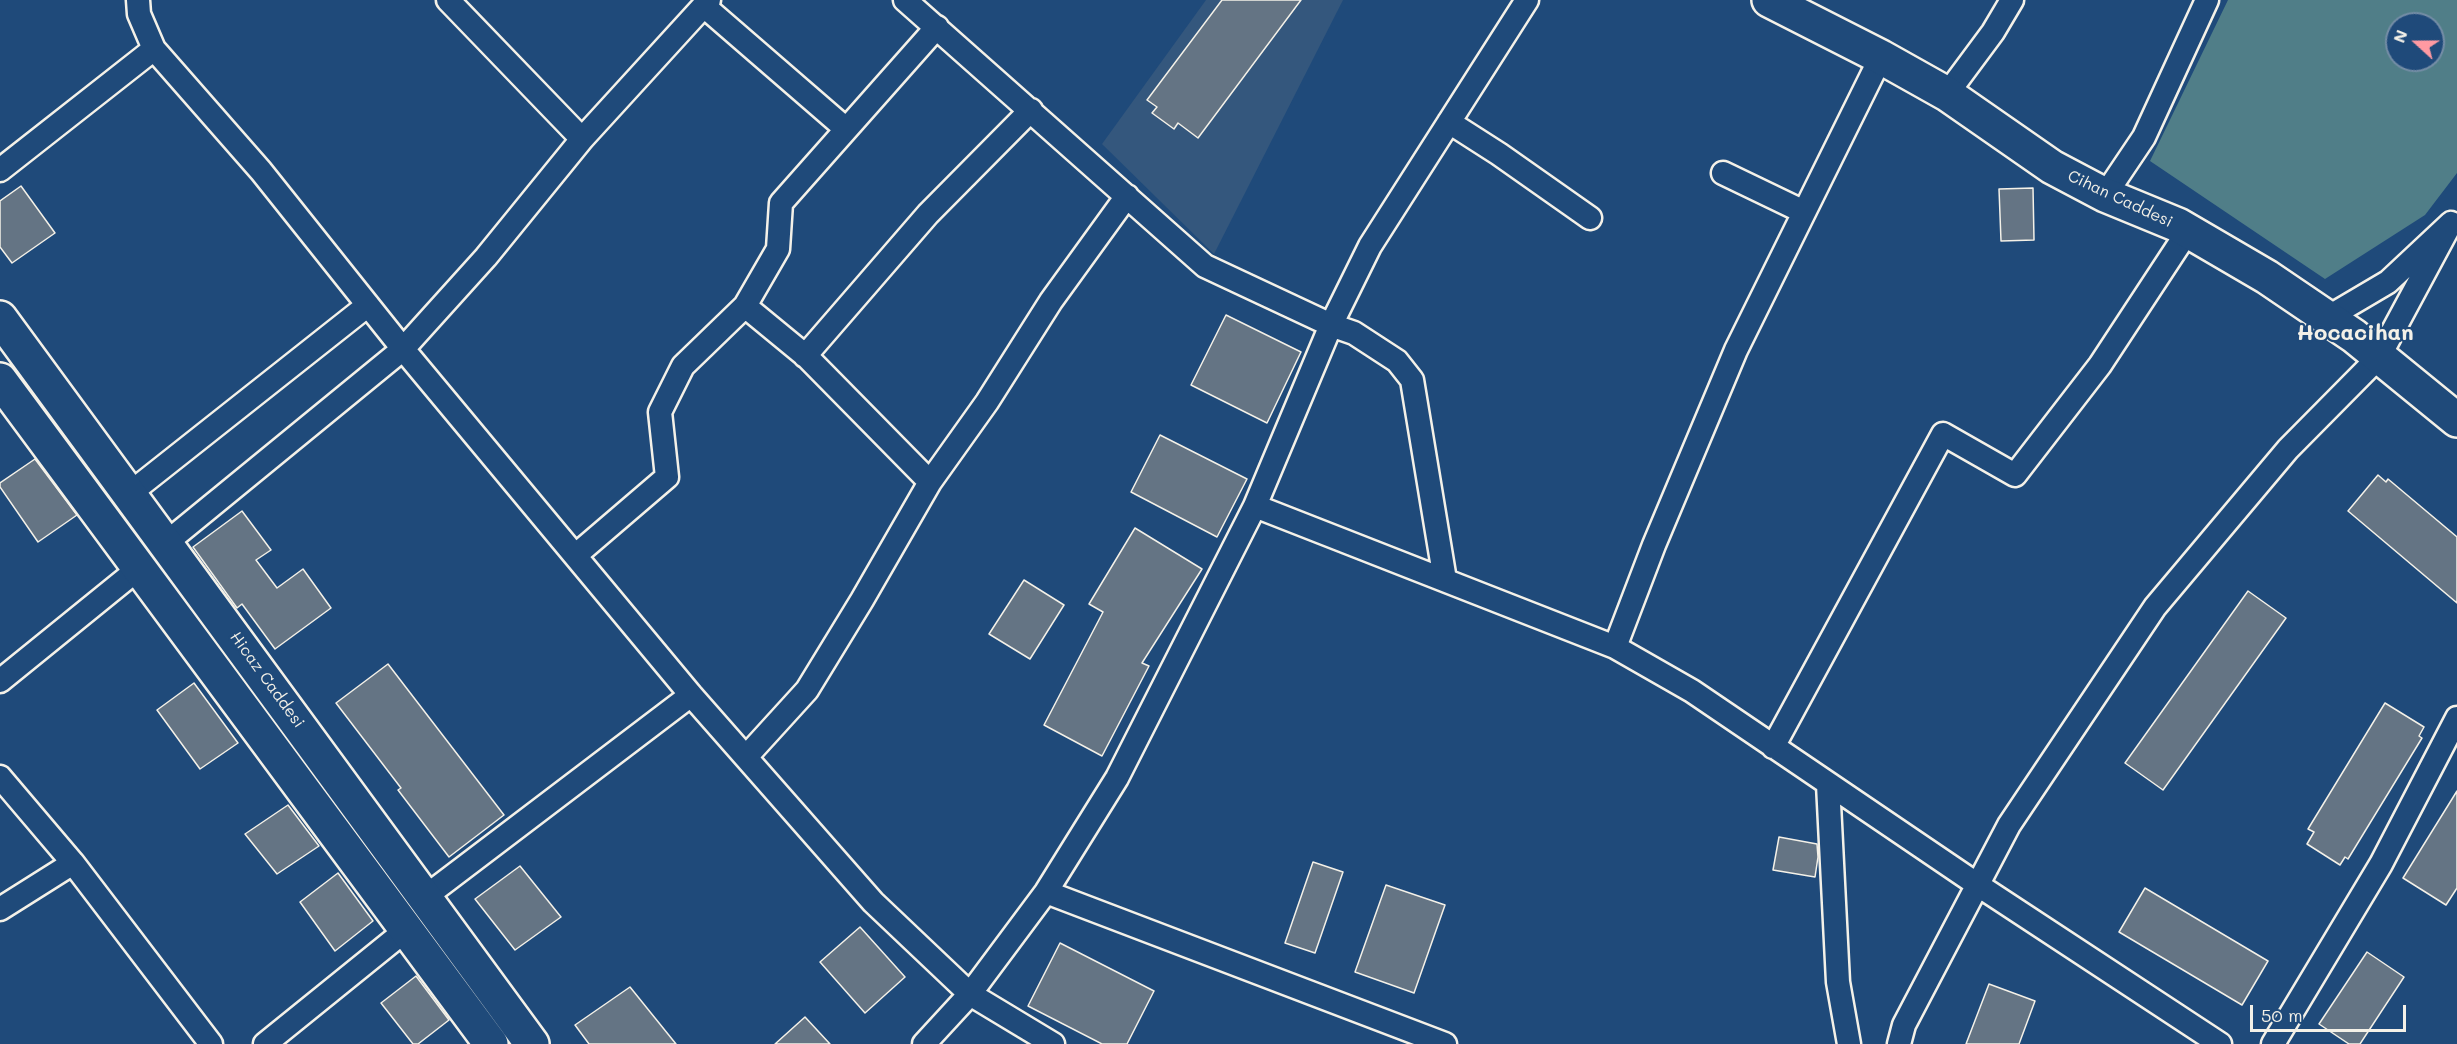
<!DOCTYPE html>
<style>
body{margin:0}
#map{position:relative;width:2457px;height:1044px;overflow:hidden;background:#1f4a7a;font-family:Mali,sans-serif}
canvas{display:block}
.north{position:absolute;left:2385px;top:12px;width:60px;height:60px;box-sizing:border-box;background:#1f4a7a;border:2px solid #748da6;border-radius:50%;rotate:291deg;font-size:16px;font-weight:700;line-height:24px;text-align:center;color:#f4f1e8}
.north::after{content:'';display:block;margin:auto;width:21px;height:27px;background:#ff9aa2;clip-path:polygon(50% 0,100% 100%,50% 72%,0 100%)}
.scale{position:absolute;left:2250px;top:1005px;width:156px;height:27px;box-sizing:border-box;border:3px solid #f4f1e8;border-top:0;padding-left:8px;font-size:18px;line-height:21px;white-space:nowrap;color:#f4f1e8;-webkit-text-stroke:4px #1f4a7a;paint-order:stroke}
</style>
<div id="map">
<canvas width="2457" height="1044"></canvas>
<div class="north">N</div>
<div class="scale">50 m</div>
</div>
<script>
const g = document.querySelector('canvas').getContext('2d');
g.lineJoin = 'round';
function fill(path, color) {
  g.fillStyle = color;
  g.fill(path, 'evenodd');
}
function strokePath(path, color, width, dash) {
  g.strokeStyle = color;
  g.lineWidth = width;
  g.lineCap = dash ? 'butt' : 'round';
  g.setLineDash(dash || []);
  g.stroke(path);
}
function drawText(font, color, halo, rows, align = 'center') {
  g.font = font + ' Mali,sans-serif';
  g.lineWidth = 4.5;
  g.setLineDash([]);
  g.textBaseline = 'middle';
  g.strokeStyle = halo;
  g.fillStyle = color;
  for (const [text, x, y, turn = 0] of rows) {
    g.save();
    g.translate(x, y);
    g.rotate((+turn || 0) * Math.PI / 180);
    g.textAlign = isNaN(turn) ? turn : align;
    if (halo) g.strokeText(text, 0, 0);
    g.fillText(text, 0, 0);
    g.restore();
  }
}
fill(new Path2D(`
 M1206 0H1343L1214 254 1102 144Z`), '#34577d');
fill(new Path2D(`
 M2228 0H2457V173L2425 215 2325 279 2150 161ZM2397 24H2433V60H2397Z`), '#507e88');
const building = new Path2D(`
 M1222 0H1301L1198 138 1178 123 1174 129 1152 113 1157 107 1147 100Z
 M21 186 55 233 12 263 0 247V201Z
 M2033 188 2034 240 2001 241 1999 189Z
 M1226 315 1301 352 1267 423 1191 385Z
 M1160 435 1247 479 1217 537 1131 492Z
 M35 459 77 515 38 542 0 487V483Z
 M2378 475 2386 482 2388 479 2457 537V603L2348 511Z
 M242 511 271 550 256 560 277 588 303 569 331 608 275 649 242 604 237 608 193 547Z
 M1135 528 1202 569 1142 663 1149 666 1102 756 1044 725 1103 612 1089 604Z
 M1024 580 1064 605 1030 659 989 634Z
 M2248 591 2286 618 2163 790 2125 763Z
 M388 664 504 815 449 857 398 790 401 788 336 703Z
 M194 683 238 743 200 769 157 710Z
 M2385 703 2424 727 2419 736 2422 738 2348 859 2345 857 2340 865 2307 844 2314 832 2308 829Z
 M2457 791V888L2446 905 2403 878Z
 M288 805 319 846 277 874 245 834Z
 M1779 837 1817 844 1818 857 1815 877 1773 870Z
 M1313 862 1343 872 1315 953 1285 943Z
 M520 866 561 917 515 950 475 899Z
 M338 873 373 921 335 951 300 902Z
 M1386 885 1445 905 1414 993 1355 972Z
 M2145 888 2268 961 2242 1005 2119 932Z
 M860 927 905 977 865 1013 820 962Z
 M1060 943 1154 991 1127 1044H1102L1028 1006Z
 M2367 952 2404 977 2360 1044H2349L2319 1024Z
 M416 976 449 1020 418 1044H413L381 1003Z
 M1989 984 2035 1001 2019 1044H1966Z
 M630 987 676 1044H589L575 1025Z
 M805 1017 830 1044H775Z`);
fill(building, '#647484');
strokePath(building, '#f4f1e8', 1.5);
const street = new Path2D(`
 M138 0 139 14 154 49 261 171 403 349 691 695 873 902 970 994 1053 1044
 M448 0 582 139
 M905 0 1205 266 1331 325 1354 333 1397 361 1412 380 1445 580
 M704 6 846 129
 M1947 94 1993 32 2012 0
 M1449 122 1499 154 1590 218
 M0 170 154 49
 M1723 173 1804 212
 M2105 195 2144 137 2207 0
 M745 306 807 357 930 482
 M805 356 928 214 1031 110
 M129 494 368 305
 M1255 506 1615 647 1692 691 1978 885 2220 1044
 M166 543 403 349 486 257 582 139 709 0
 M576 555 667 477 660 412 683 366 745 306 778 249 781 203 937 27
 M1615 647 1654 545 1736 350 1881 57
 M0 681 138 569
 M1773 747 1943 434 2015 475 2100 365 2188 231
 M746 757 807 690 862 600 930 482 987 402 1051 301 1127 196
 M0 777 73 863 211 1044
 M1828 784 1838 982 1849 1044
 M1046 892 1445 1044
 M425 897 691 695
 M0 909 73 863
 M265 1044 406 930
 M924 1044 970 994 1046 892 1117 778 1255 506 1331 325 1370 246 1527 0
 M1899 1044 1904 1025 2009 825 2155 607 2288 449 2379 357 2451 223 2388 282 2327 318
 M2273 1044 2381 864 2457 718`);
const secondary = new Path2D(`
 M1769 0 1881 57 1947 94 2052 167 2105 195 2178 225 2267 277 2354 336 2457 420
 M0 318 532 1044
 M0 380 491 1044`);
strokePath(street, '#f4f1e8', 27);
strokePath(secondary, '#f4f1e8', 38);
strokePath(street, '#1f4a7a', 22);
strokePath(secondary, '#1f4a7a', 33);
drawText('16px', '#f4f1e8', '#1f4a7a', [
 ["Cihan Caddesi",2120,199,25],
 ["Hicaz Caddesi",267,680,54]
]);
drawText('bold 22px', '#f4f1e8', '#1f4a7a', [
 ["Hocacihan",2355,333]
]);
</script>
